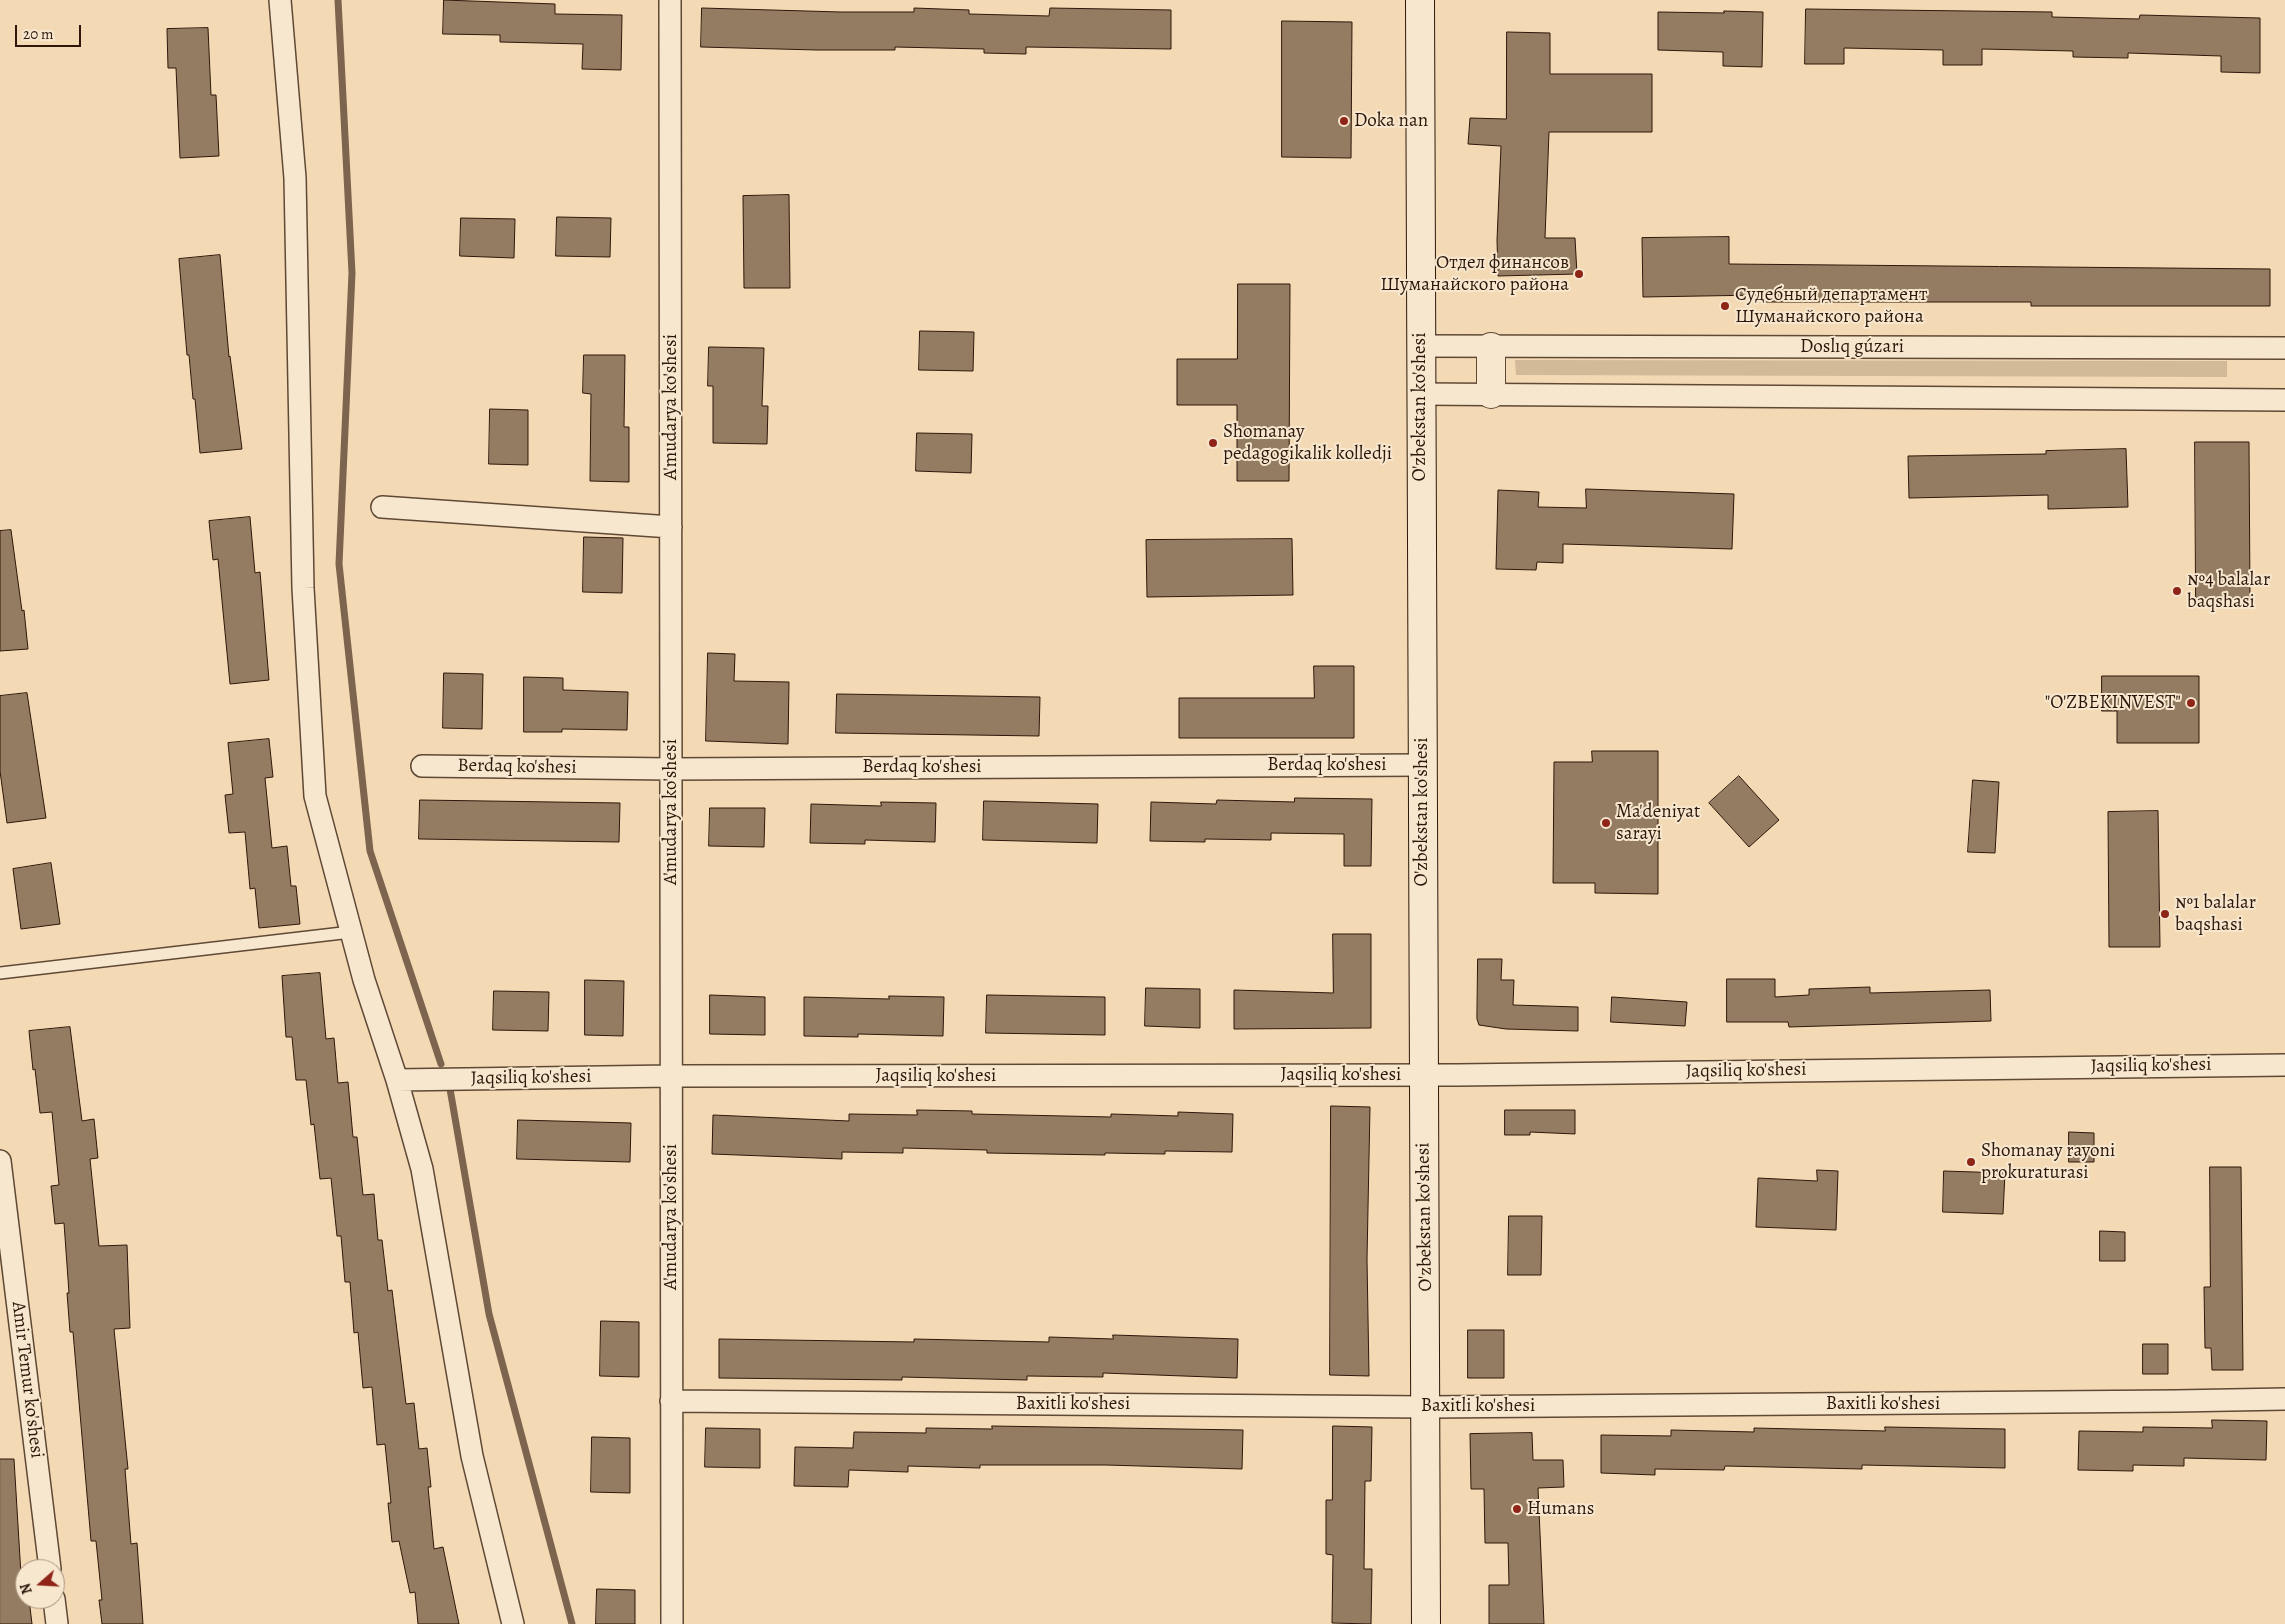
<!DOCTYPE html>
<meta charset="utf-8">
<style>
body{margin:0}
#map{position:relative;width:2285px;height:1624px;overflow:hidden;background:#f3dab5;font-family:Alegreya,serif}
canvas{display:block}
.north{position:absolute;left:15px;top:1559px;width:50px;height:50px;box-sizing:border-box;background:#f7e7cf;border:1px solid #a79480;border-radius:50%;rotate:251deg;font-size:14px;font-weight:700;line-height:20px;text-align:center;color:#2e170a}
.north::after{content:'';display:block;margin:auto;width:18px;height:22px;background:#8f2418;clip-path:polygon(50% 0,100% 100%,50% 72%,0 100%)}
.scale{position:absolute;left:15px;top:25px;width:66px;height:22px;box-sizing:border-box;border:2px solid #2e170a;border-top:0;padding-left:6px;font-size:15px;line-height:18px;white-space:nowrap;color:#2e170a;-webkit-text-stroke:4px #f7e7cf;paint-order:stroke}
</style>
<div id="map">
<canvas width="2285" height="1624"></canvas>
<div class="north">N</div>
<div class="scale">20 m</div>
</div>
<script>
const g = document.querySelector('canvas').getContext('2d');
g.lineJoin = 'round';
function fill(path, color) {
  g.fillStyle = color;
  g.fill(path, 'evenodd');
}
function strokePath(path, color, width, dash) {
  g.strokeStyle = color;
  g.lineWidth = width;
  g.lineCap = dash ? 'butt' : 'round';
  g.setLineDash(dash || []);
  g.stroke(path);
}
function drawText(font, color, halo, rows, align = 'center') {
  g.font = font + ' Alegreya,serif';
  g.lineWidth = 4;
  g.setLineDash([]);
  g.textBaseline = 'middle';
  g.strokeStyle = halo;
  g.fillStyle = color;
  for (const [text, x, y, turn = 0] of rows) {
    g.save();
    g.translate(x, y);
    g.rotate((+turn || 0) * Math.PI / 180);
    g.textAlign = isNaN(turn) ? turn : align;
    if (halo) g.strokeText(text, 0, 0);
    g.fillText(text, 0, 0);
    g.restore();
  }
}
fill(new Path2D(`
 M1515 360 2227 361V377L1516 375Z`), '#d2b998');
strokePath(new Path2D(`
 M338 0 352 273 339 564 370 851 441 1064
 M450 1089 489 1314 572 1624`), '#7c644e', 7);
const building = new Path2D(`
 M444 0 555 4V14L622 15 621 70 582 69 583 44 500 42V35L443 34Z
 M702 8 841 12H914V8L969 10V14L1049 16 1050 8 1171 10V49L1026 47V54L984 53V49L895 47V50H817L701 47Z
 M1806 9 2052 12V17L2139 19 2140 15 2260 18V73L2221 72V56L2128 53V58L2073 57V51L1982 49V65H1943V50L1844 48V64H1805Z
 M1724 11 1763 12 1762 67 1723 66V52L1658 50V12L1724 13Z
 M1282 21 1352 22 1351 158 1282 157Z
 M208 28 211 95H216L219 156 180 158 176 68H168L167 29Z
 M1507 32 1550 33V74H1652V132H1549L1545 238H1575L1577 274 1498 276 1497 240 1501 146 1468 144 1470 118 1506 119Z
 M789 195 790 288H744L743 196Z
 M557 217 611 218 610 257 556 256Z
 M461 218 515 219 514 258 460 256Z
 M1729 237V264L2270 269V306H2031V302H1761V295L1643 297 1642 238Z
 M220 255 229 357 230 356 242 449 200 453 195 399H193L189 355H187L179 259Z
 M1238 284H1290L1289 481H1237V405H1177V359H1237Z
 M920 331 974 332 973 371 919 370Z
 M709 347 764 348 762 406H768L767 444 713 443V386H708Z
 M584 355H625L624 427H629V482L590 481 591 394 583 393Z
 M490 409 528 410V465L489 464Z
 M917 433 972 434 971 473 916 471Z
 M2195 442H2249L2250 598H2196Z
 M2126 449 2128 507 2048 509V495L1909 498 1908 456 2046 454V451Z
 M1586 489 1734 494 1732 549 1563 544V563L1537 562 1536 570 1496 569 1498 490 1539 492 1538 507 1586 508Z
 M250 517 255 573 260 572 269 680 230 684 218 559 213 560 209 521Z
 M11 530 22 611 24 610 28 649 0 651V531Z
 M584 537 623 538 622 593 583 592Z
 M1292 539 1293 595 1147 597 1146 540Z
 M708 653 735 654 734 681 789 682 788 744 706 741Z
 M1314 666H1354V738H1179V698H1314Z
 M444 673 483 674 482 729 443 728Z
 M2102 676H2199V743H2117V711H2102Z
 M524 677 563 678V690L628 692 627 730 562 729V732H524Z
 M27 693 46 818 7 823 0 771V696Z
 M837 694 1040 697 1039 736 836 733Z
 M269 739 273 777 265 778 272 848 287 846 291 886H296L300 924 259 928 255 888 250 889 245 832 229 833 225 795 233 794 228 743Z
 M1592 751H1658V894L1595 893V883H1553L1554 762H1592Z
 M1739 776 1779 820 1749 847 1709 803Z
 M1973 780 1999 782 1995 853 1968 852Z
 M1295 798 1372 799 1371 866H1344V834L1271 833V840L1205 839V842L1150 841 1151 802 1216 804 1217 800 1294 802Z
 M420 800 620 803 619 842 419 839Z
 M984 801 1098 804 1097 843 983 840Z
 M881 802 936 803 935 842 865 840V844L810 843 811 804 881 806Z
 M710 808H765L764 847 709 846Z
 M2158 811 2160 947H2109L2108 812Z
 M51 863 60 924 21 929 13 869Z
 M1333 934H1371V1028L1234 1029V990L1333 993Z
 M1478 959H1502L1501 980H1514L1513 1005 1578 1007V1031L1506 1029 1479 1025 1477 1019Z
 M320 973 326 1039 334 1038 338 1083 348 1082 353 1137H357L363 1195 374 1194 378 1240H382L388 1291 392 1290 406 1404 414 1403 419 1449 427 1448 431 1487H428L434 1549 443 1547 459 1624H418L415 1592 410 1593 399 1541 392 1542 388 1503H391L385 1444 377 1445 372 1387 363 1388 358 1332 354 1333 350 1282H345L341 1236H337L331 1178 320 1179 314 1124 311 1125 306 1080H296L292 1037H286L282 976Z
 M1727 979H1775V997L1809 995V989L1870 987V993L1990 990 1991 1021 1789 1027 1788 1022H1727Z
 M585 980 624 981 623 1036 585 1035Z
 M1146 988 1200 989V1028L1145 1026Z
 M494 991 549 992 548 1031 493 1030Z
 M710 995 765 997V1035L710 1034Z
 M987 995 1105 997V1035L986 1033Z
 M889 996 944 997 943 1036 858 1034V1037L804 1036V997L889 999Z
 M1612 997 1687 1002 1685 1026 1611 1022Z
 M70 1027 82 1121 94 1119 98 1158 90 1159 99 1246 127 1245 130 1328 114 1329 128 1469H125L131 1544 137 1543 143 1624H102L99 1600H102L96 1541H91L73 1332H70L67 1293H69L64 1223 55 1224 51 1186 59 1185 52 1112 40 1113 35 1069 33 1070 29 1031Z
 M1331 1106 1370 1107 1367 1259 1369 1376 1330 1375Z
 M917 1110 972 1111V1114L1111 1117V1114L1178 1116V1112L1233 1114 1232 1152 1165 1151V1154L1105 1153V1155L987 1153V1150L903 1148V1153L842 1152V1159L712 1154 713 1115 849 1121V1114L917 1115Z
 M1505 1110H1575V1134L1530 1132V1135H1505Z
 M518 1120 631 1123 630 1162 517 1159Z
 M2069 1132 2094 1133V1162H2069Z
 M2210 1167H2241L2243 1370H2212L2211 1348H2205L2204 1287H2210Z
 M1817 1170 1838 1171 1836 1230 1756 1227 1758 1178 1817 1181Z
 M1944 1171 2005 1173 2003 1214 1943 1212Z
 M1509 1216H1542L1541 1275H1508Z
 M2100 1231 2125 1232V1261H2100Z
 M601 1321 639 1322V1377L600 1376Z
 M1468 1330H1504V1378H1468Z
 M1113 1335 1238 1339 1237 1378 1103 1373V1377L1027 1376V1380L902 1377V1380L719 1378V1339L914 1342V1339L1049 1342V1337L1113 1339Z
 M2143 1344H2168V1374H2143Z
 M2212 1420 2267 1421 2266 1460 2184 1458V1466L2133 1465V1471L2078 1470 2079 1431 2143 1432V1427L2212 1428Z
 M992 1426 1243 1430 1242 1469 1106 1465H980V1468L908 1466V1472L849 1470 848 1487 794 1486 795 1447 853 1448 854 1432 926 1433V1428L992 1429Z
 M1333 1426 1372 1427 1371 1481H1365L1364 1569H1372L1371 1624 1332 1623 1333 1555 1326 1554V1500H1332Z
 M1885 1427 2005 1429V1468L1862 1465V1469L1725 1466 1724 1470 1655 1469V1475L1601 1473V1435L1671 1436V1430L1754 1432V1428L1885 1431Z
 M706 1428 760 1429V1468L705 1467Z
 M1532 1433 1533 1460H1563L1564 1487 1538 1488 1544 1624H1489V1585H1509L1508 1543H1485L1484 1489H1471L1470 1434Z
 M592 1437 630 1438V1493L591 1492Z
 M0 1459H14L21 1575H25V1599H29L32 1624H0Z
 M597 1589 635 1590V1624H596Z`);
fill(building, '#947c63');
strokePath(building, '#2e170a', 1);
const service = new Path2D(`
 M0 973 351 932`);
const minor = new Path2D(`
 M280 0 295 178 303 588 315 796 364 980 397 1080 422 1169 472 1456 513 1624
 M670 0 672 1624
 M1419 346 2285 348
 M1419 394 2285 400
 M382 507 671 527
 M422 766 671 769 1422 765
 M397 1080 671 1076 1457 1075 2285 1065
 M0 1161 50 1569
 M671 1401 1427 1407 2176 1401 2285 1399
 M54 1599 57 1624`);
const tertiary = new Path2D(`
 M1491 394V347`);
const secondary = new Path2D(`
 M1420 0C1418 541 1428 1083 1426 1624`);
strokePath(service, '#5f4835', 14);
strokePath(minor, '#5f4835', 24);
strokePath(tertiary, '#5f4835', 30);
strokePath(secondary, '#2e170a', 30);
strokePath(service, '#f7e7cf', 11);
strokePath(minor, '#f7e7cf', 21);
strokePath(tertiary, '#f7e7cf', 28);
strokePath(secondary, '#f7e7cf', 28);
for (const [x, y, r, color] of [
 [1344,121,5,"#8f2418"],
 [1579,274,5,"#8f2418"],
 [1725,306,5,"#8f2418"],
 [1213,443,5,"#8f2418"],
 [2177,591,5,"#8f2418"],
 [2191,703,5,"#8f2418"],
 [1606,823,5,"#8f2418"],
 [2165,914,5,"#8f2418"],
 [1971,1162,5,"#8f2418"],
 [1517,1509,5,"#8f2418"]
]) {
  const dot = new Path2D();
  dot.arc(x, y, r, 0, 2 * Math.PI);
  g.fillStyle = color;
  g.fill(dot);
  strokePath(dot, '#f7e7cf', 2);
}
drawText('19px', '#2e170a', '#f7e7cf', [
 ["Doka nan",1354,121],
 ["Отдел финансов",1569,263,"right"],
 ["Шуманайского района",1569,285,"right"],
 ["Судебный департамент",1735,295],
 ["Шуманайского района",1735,317],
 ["Shomanay",1223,432],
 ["pedagogikalik kolledji",1223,454],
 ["№4 balalar",2187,580],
 ["baqshasi",2187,602],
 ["\"O'ZBEKINVEST\"",2181,703,"right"],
 ["Ma'deniyat",1616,812],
 ["sarayi",1616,834],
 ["№1 balalar",2175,903],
 ["baqshasi",2175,925],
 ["Shomanay rayoni",1981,1151],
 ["prokuraturasi",1981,1173],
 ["Humans",1527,1509]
], 'left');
drawText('19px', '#2e170a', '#f7e7cf', [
 ["Doslıq gúzari",1852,347],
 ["A'mudarya ko'shesi",671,407,-90],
 ["O'zbekstan ko'shesi",1420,407,-90],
 ["Berdaq ko'shesi",1327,765],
 ["Berdaq ko'shesi",517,767,1],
 ["Berdaq ko'shesi",922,767],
 ["A'mudarya ko'shesi",671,812,-90],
 ["O'zbekstan ko'shesi",1422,812,-90],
 ["Jaqsiliq ko'shesi",2151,1066,-1],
 ["Jaqsiliq ko'shesi",1746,1071,-1],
 ["Jaqsiliq ko'shesi",1341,1075],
 ["Jaqsiliq ko'shesi",936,1076],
 ["Jaqsiliq ko'shesi",531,1078,-1],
 ["A'mudarya ko'shesi",671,1217,-90],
 ["O'zbekstan ko'shesi",1425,1217,-91],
 ["Amir Temur ko'shesi",27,1380,83],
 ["Baxitli ko'shesi",1073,1404],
 ["Baxitli ko'shesi",1883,1404],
 ["Baxitli ko'shesi",1478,1406]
]);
</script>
